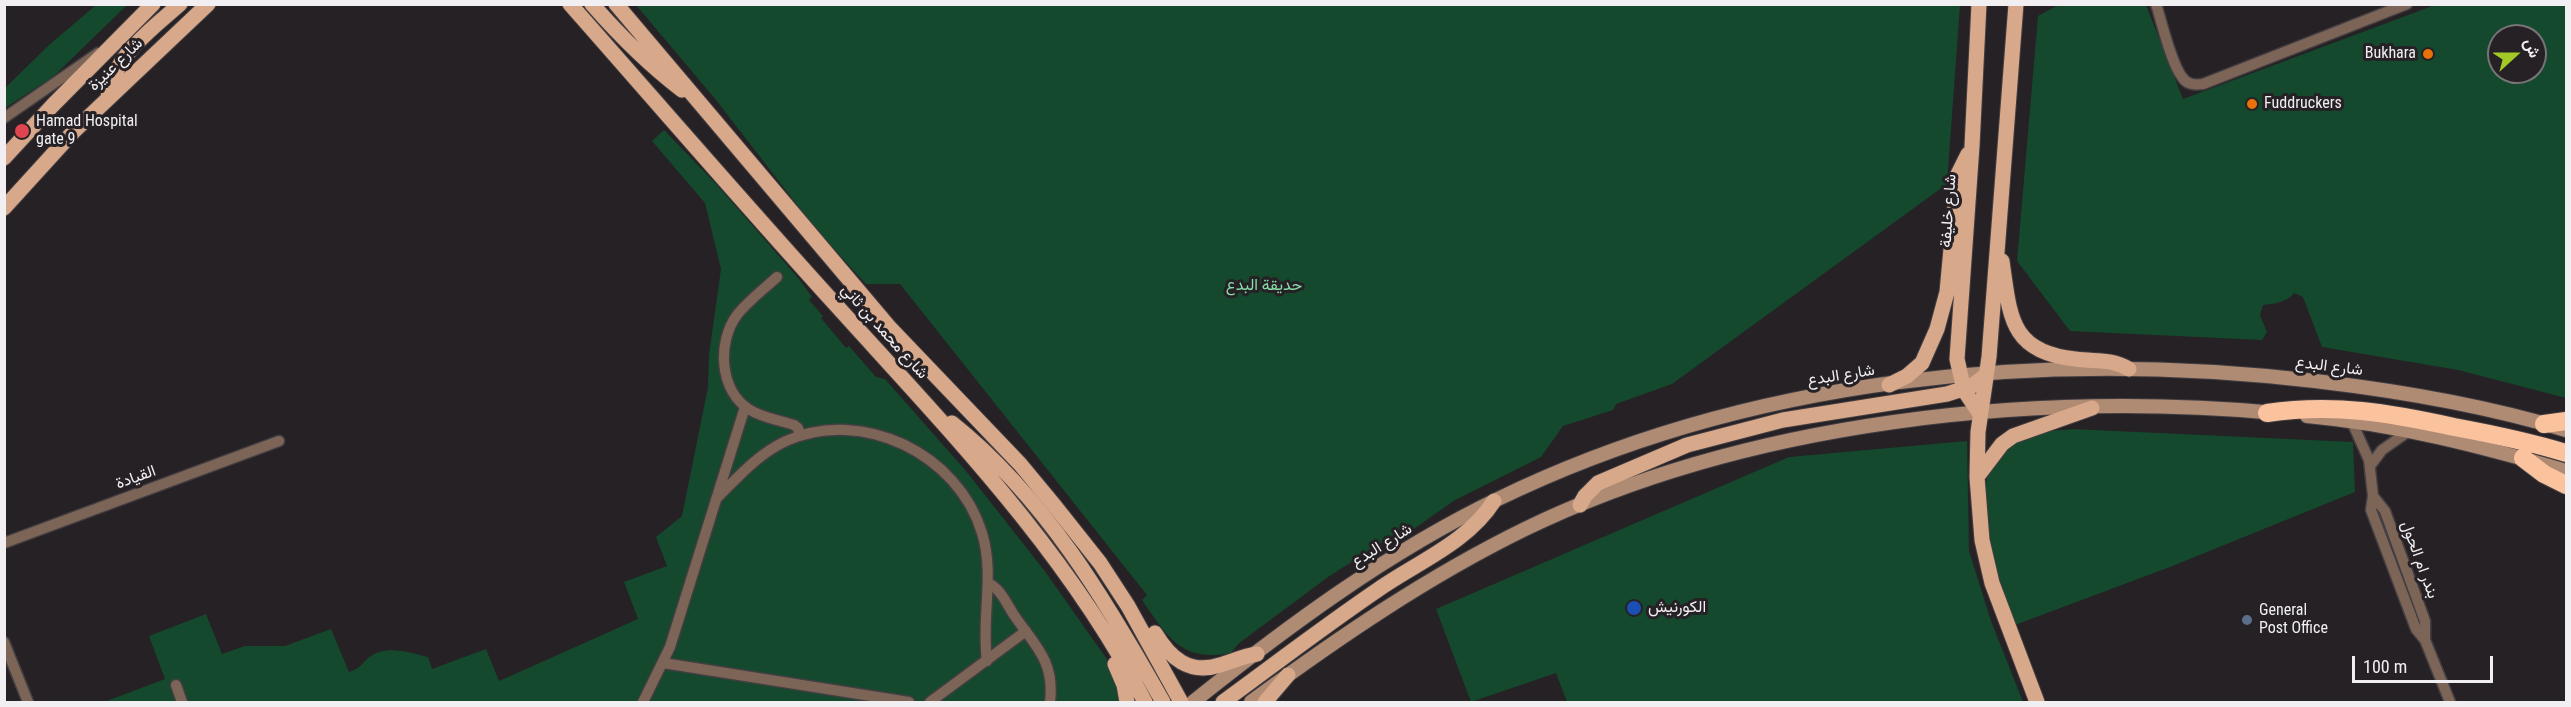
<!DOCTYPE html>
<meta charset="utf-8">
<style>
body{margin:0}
#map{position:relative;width:2571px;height:707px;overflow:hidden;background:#252125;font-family:"Roboto Condensed",Vazirmatn,sans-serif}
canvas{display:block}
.frame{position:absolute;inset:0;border:6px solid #f2eff2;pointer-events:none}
.north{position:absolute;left:2487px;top:24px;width:60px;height:60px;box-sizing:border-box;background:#252125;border:2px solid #777377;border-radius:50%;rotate:69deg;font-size:16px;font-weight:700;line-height:24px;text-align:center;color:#f2eff2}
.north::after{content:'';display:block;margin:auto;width:21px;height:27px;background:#a3c927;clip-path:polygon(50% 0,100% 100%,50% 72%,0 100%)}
.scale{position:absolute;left:2352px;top:656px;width:141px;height:27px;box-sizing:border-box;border:3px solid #f2eff2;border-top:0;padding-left:8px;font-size:18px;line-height:21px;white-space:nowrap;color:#f2eff2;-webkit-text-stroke:4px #252125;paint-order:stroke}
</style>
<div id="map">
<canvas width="2571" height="707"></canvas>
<div class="frame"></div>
<div class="north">ش</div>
<div class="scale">100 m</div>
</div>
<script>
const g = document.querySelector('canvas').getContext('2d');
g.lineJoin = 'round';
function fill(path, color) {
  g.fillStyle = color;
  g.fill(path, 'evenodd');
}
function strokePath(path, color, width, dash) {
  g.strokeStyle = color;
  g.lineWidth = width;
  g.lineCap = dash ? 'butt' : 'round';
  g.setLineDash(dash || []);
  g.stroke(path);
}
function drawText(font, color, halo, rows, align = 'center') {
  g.font = font + ' "Roboto Condensed",Vazirmatn,sans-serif';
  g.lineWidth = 6;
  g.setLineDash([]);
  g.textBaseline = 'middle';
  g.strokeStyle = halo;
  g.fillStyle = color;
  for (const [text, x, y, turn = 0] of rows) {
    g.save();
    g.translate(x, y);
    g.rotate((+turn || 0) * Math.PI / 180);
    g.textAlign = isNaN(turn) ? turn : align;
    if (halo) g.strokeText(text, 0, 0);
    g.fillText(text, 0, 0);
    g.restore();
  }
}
fill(new Path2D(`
 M96 5H127L54 76 5 108V88L49 45Z
 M636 5H1960L1947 184 1672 384 1616 404 1613 410 1563 426 1541 457 1455 500 1398 540 1394 535 1328 577 1238 644 1231 653C1181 663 1167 636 1142 600L1147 595 900 284H866L815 228 716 100Z
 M2058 5H2146L2183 99 2435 5H2566V398L2458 370 2322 347 2303 297 2294 293C2288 302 2273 304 2263 305L2260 315 2267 332 2262 340 2070 331 2017 261 2038 16ZM2499 36H2535V72H2499Z
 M664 130 718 186 799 279 812 297 809 300 823 316 821 318 846 348 849 346 876 377 885 379 966 471 1044 570 1111 665 1122 702H104L165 679 149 636 206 614 222 654 245 646H285L331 629 349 672C359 669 361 665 368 658 385 644 408 652 428 657L432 669 486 649 499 681 638 619 624 582 667 566 656 537 682 516 708 387 709 355 721 269 705 203 652 141Z
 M2072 429 2353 442 2355 492 2170 567 2015 625C2000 580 1969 504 1994 460 1998 452 2017 440 2026 436 2038 430 2058 431 2072 429Z
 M1967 441 1969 551 1991 621 2023 702H1567L1556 673 1471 702 1436 609 1789 457Z`), '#14492d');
const street = new Path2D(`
 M2156 4C2162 23 2171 63 2182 77 2187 85 2195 85 2203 84L2407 4
 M4 118 98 53
 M777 277C764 289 748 301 737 315 717 342 719 391 750 410 763 418 779 420 794 425L798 428 800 436
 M2352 422 2369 460 2373 496 2371 510 2416 629 2425 640 2450 702
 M2370 466 2382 450 2409 431
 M2373 496 2385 511 2425 621V640
 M716 499C738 477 758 454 786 441 863 407 958 454 982 533 995 575 981 618 987 661
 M4 543 279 441
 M988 583C1001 589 1006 603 1014 615 1035 646 1055 661 1050 702
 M4 642 28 702
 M663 663 909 702
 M176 685 182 702
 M643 702 670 647 745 407
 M930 702 1026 631`);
const secondary = new Path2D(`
 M2307 416C2396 424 2481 446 2566 471
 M1193 702C1288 626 1388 552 1498 499 1749 377 2040 349 2315 381 2400 391 2484 405 2566 430
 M1251 702C1338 638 1427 577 1525 529 1748 421 2031 391 2276 413`);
const primary = new Path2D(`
 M570 4C659 105 746 206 836 305 948 429 1068 552 1145 702
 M592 4C620 36 648 64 682 90
 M616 4 890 328 1020 464 1054 505 1100 563 1128 606 1181 702
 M1979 4 1972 146 1957 359 1964 390 1980 414
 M2016 4 1989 357 1978 432 1977 477 1982 540 1992 583 2037 702
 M108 98C113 56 151 30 180 4
 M4 158 53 105 153 4
 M4 208 75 130 208 4
 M2002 261C2010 315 2009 352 2075 359 2096 362 2110 358 2129 369
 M1889 385 1907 376 1922 363 1937 329 1947 292 1958 174 1968 154
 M952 423C1045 497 1106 601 1163 702
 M1977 477 2002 444 2013 436 2092 408
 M1580 505 1585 496 1598 483 1687 445 1783 420 1947 394 1972 386 1986 375
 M1155 633C1170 658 1189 675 1220 665 1233 661 1244 656 1257 654
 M1115 664 1124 685 1127 702
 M1223 702C1275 664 1326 625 1379 589 1418 562 1468 542 1494 501
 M1265 702 1288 675`);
const highway = new Path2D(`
 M2267 413C2334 403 2390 413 2454 427 2492 434 2530 442 2566 453
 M2544 424 2566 421
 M2523 458 2544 474 2566 485`);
strokePath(street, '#423e42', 13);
strokePath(secondary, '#423e42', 16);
strokePath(primary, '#423e42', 17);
strokePath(highway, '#423e42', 20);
strokePath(street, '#7c6557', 10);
strokePath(secondary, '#af8b74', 14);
strokePath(primary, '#d7a88a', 15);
strokePath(highway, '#fbc29e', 18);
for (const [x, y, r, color] of [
 [2428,54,6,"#e8710a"],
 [2252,104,6,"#e8710a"],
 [22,131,8,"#e0444e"],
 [1634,608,8,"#1a4fb4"],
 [2247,620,6,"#5c6f8a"]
]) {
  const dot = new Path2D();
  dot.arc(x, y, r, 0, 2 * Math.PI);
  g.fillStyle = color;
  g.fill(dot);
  strokePath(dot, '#252125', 2);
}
drawText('16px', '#f2eff2', '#252125', [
 ["Bukhara",2416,54,"right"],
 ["Fuddruckers",2264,104],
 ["Hamad Hospital",36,122],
 ["gate 9",36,140],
 ["الكورنيش",1648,608],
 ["General",2259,611],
 ["Post Office",2259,629]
], 'left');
drawText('16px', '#f2eff2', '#252125', [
 ["شارع عنيزة",116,65,-44],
 ["شارع خليفة",1949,211,-86],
 ["شارع محمد بن ثاني",884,332,48],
 ["شارع البدع",2329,367,7],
 ["شارع البدع",1841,376,-9],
 ["القيادة",136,478,-20],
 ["شارع البدع",1382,546,-32],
 ["بندر ام الحول",2419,560,70]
]);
drawText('16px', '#87dca9', '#252125', [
 ["حديقة البدع",1264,286]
]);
</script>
